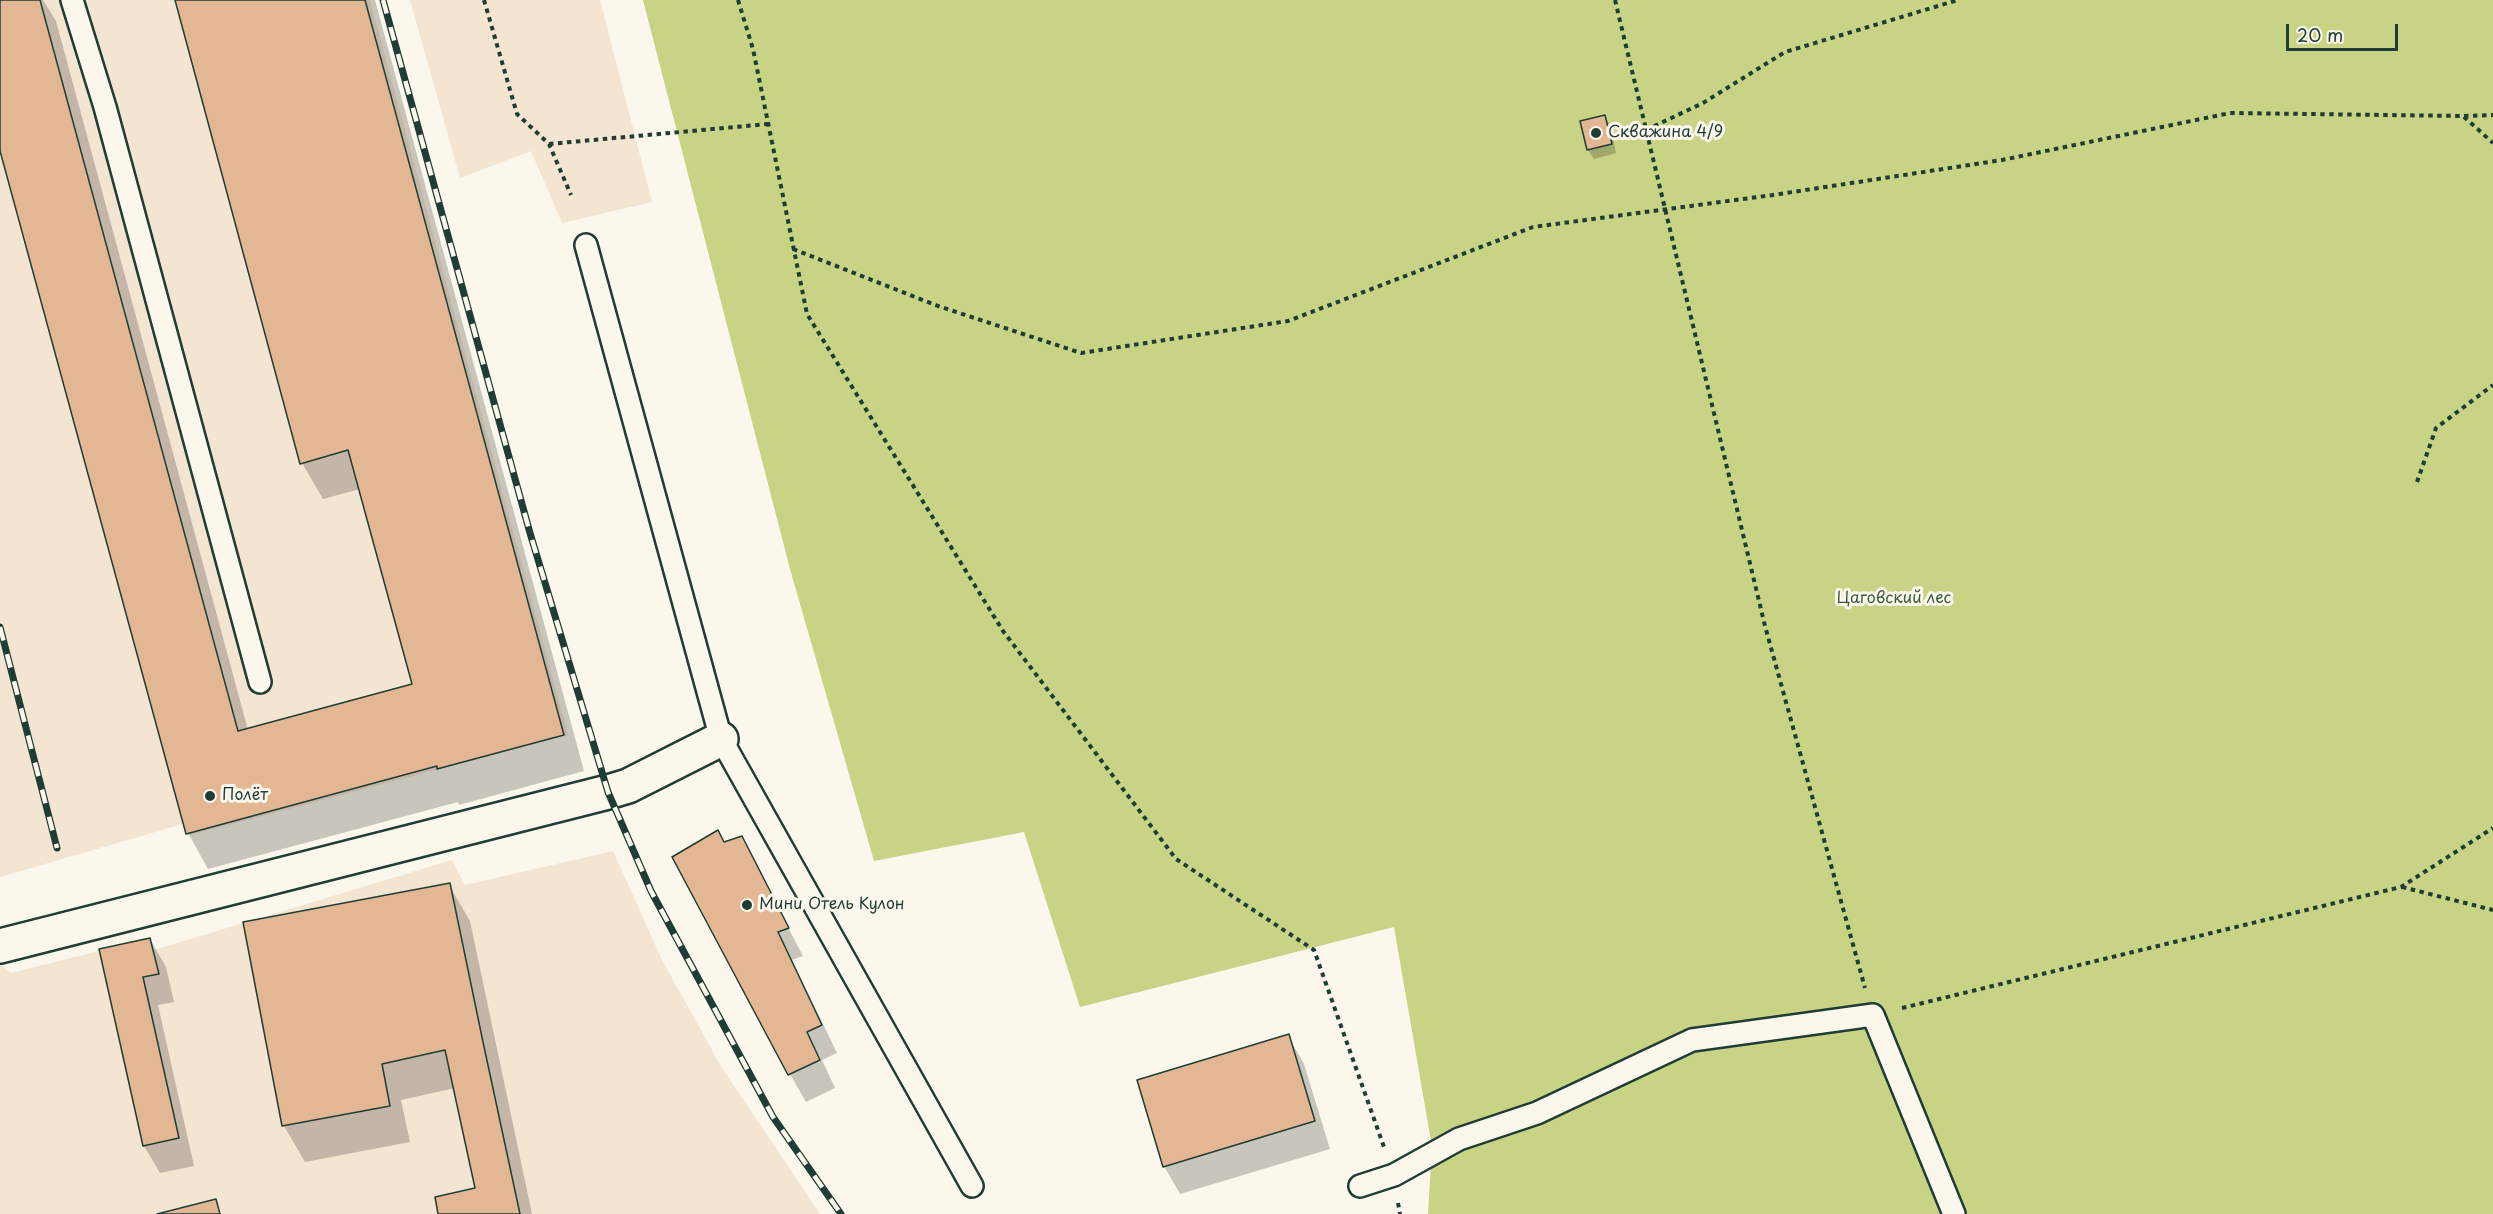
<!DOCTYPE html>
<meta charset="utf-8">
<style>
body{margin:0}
#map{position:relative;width:2493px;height:1214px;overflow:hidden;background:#fbf7ec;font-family:"Playpen Sans",sans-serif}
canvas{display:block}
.scale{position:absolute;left:2286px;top:24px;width:112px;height:27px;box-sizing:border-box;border:3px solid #1f3d34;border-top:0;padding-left:8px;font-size:18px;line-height:21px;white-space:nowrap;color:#1f3d34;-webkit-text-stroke:4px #fbf7ec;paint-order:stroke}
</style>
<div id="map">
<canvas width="2493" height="1214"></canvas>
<div class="scale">20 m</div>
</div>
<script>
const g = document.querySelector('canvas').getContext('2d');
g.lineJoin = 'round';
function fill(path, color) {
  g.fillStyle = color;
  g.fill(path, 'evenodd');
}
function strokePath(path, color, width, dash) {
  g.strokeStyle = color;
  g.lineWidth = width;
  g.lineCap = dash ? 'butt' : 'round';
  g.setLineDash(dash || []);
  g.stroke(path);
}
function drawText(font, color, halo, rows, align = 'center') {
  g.font = font + ' "Playpen Sans",sans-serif';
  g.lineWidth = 6;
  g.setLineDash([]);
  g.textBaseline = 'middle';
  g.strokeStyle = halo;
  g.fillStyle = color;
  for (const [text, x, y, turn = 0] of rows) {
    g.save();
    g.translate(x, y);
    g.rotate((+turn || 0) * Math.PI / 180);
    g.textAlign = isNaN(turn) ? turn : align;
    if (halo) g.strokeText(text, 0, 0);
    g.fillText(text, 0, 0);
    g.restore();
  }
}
fill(new Path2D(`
 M0 0H370L568 735 187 836 183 824 0 877Z
 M410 0H600L652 202 562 223 531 151 460 178Z
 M613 851 662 960 722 1068 820 1214H0V964L10 973 150 938 154 950 452 860 465 885Z`), '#f4e4d2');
fill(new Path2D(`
 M643 0H2493V1214H1428L1432 1147 1394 927 1080 1007 1024 832 874 861 790 569Z`), '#c8d386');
fill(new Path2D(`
 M0 0H43L56 21 248 730 414 685 360 489 323 499 302 463 176 0H375L584 771 459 805 458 802 208 869 188 833 0 145Z
 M1604 116 1610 125 1616 153 1594 159 1588 150Z
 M741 838 803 956 792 960 837 1053 822 1060 835 1088 806 1102 790 1074 724 844Z
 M449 885 470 921 532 1214H440L477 1189 455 1088 401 1100 410 1142 305 1162 284 1126 245 924Z
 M150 939 166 967 174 1002 158 1005 194 1166 160 1173 144 1146 101 951Z
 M1288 1036 1304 1064 1330 1149 1180 1194 1164 1166Z`), '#0003');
const building = new Path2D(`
 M0 0H40L238 731 412 684 348 450 300 464 175 0H365L564 735 437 769V766L186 834 0 151Z
 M1605 115 1612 144 1587 150 1580 121Z
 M718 830 724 842 742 836 789 928 778 932 822 1025 807 1032 820 1060 788 1075 672 857Z
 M450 883 483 1042 520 1214H438L435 1197 475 1188 445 1050 382 1064 390 1106 282 1126 243 922Z
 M150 938 159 974 143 977 179 1138 143 1146 99 949Z
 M1289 1034 1315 1121 1163 1167 1137 1080Z
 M216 1199 220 1214H157Z`);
fill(building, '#e3b794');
strokePath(building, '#1f3d34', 1.5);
const service = new Path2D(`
 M72 0 105 107 260 682
 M586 245 721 739 972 1186
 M1360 1186 1394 1175 1459 1139 1537 1113 1692 1040 1873 1015 1954 1214`);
const minor = new Path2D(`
 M0 946 608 792 628 786 721 739`);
strokePath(service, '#1f3d34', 26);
strokePath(minor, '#1f3d34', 38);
strokePath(new Path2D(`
 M484 0 517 114 549 144 571 195
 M738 0 753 49 807 314 1003 631 1176 859 1314 950 1384 1147
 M1615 0 1765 626 1865 988
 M2464 116 2493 115
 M1646 130 1703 103 1785 52 1958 0
 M549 144 768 124
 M793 249 938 306 1081 353 1288 321 1533 227 1773 195 2002 160 2230 113 2463 116 2493 143
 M2417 482 2436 428 2493 385
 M2402 887 2493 910
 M1902 1008 2401 887 2493 828
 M1398 1203 1400 1214`), '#1f3d34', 4, [4.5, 4.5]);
strokePath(service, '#fbf7ec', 21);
strokePath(minor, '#fbf7ec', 33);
const rail = new Path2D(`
 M383 0 530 533 608 792 651 891 773 1117 841 1214
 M0 627 57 848`);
strokePath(rail, '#1f3d34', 7);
strokePath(rail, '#fbf7ec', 4.5, [14]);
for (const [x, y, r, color] of [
 [1596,133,6,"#1f3d34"],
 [210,796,6,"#1f3d34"],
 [747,905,6,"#1f3d34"]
]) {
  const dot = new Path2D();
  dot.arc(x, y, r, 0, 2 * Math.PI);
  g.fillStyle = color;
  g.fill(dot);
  strokePath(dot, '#fbf7ec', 2);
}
drawText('16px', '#1f3d34', '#fbf7ec', [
 ["Скважина 4/9",1608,133],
 ["Полёт",222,796],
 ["Мини Отель Кулон",759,905]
], 'left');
drawText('16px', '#415b44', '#fbf7ec', [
 ["Цаговский лес",1894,599]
]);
</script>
